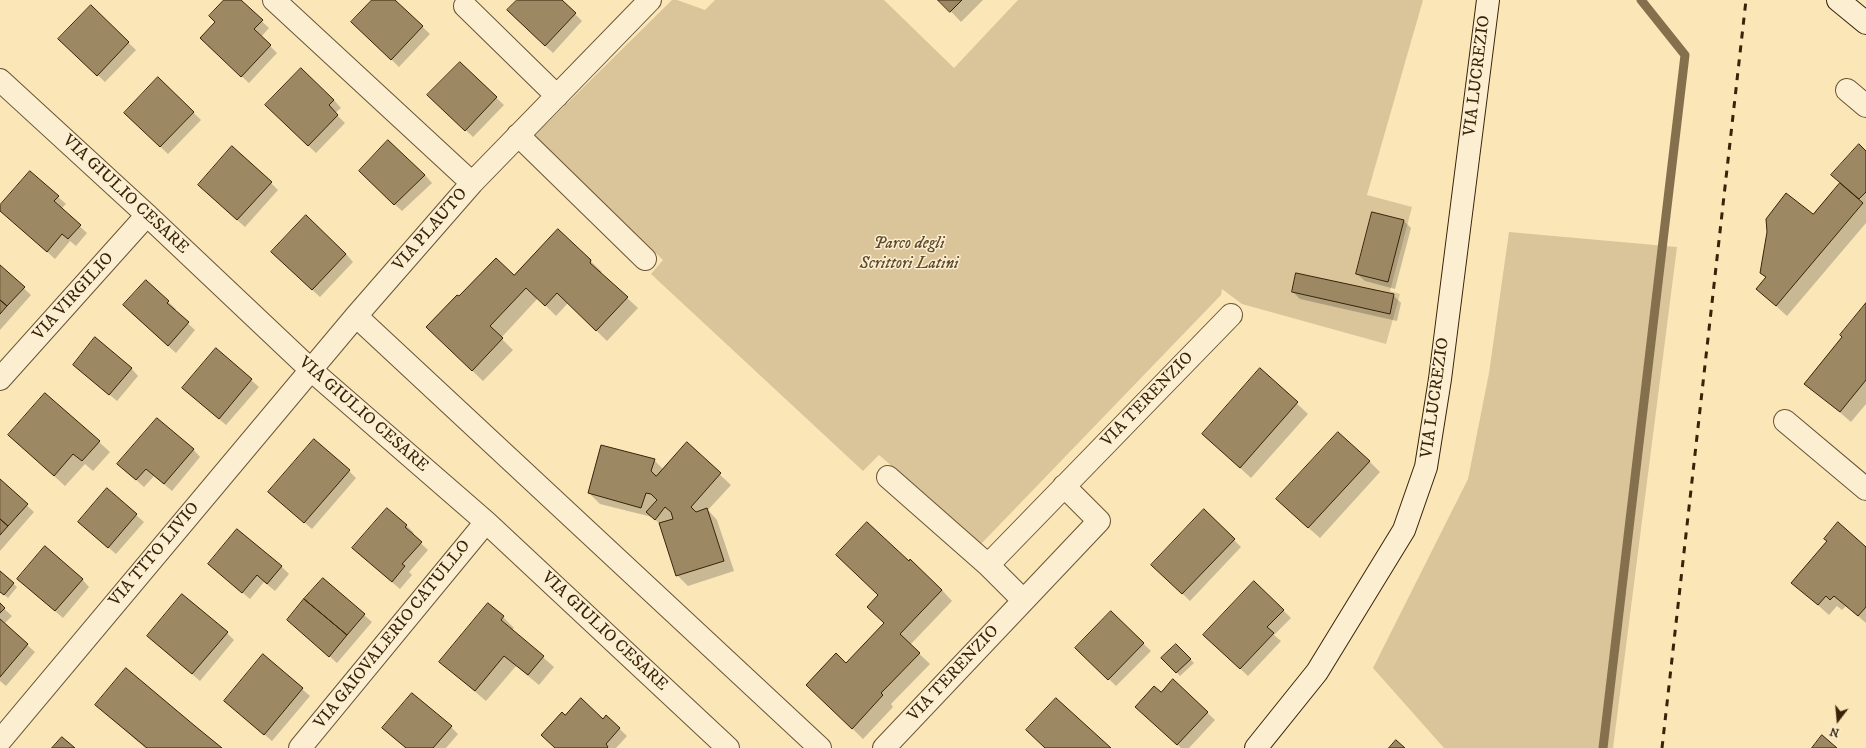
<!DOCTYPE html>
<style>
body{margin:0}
#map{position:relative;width:1866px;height:748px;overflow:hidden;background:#fbe6b8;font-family:"IM FELL DW Pica",serif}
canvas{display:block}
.north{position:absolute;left:1818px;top:700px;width:40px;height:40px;-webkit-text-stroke:3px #fcefd1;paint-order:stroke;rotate:196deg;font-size:11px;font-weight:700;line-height:16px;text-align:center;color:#382309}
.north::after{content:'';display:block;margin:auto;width:14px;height:18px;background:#382309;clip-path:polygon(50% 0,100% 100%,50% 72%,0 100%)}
</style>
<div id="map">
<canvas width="1866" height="748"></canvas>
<div class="north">N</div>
</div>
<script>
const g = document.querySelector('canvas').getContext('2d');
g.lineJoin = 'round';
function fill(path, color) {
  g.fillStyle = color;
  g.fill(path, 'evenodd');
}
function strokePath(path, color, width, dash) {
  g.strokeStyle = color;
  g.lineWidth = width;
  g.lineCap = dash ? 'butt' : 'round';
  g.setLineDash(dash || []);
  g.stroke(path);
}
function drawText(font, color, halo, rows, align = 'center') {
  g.font = font + ' "IM FELL DW Pica",serif';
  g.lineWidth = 3;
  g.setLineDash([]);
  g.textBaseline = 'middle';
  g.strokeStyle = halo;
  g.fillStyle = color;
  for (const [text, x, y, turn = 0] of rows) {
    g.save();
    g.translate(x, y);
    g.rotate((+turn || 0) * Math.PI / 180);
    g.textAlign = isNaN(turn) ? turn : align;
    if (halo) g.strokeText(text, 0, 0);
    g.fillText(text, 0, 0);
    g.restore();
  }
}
fill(new Path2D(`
 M672 0H677L705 10 715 0H884L954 68 1018 0H1423L1367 195 1412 207 1390 291 1400 294 1386 344 1242 304 1222 289 1221 295 981 544 879 455 863 471 651 274 663 260 534 136Z
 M1509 232 1677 247 1613 748H1444L1373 668 1468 479 1489 373Z`), '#dac59a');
fill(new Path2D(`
 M225 0H239L269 28 261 37 277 53 249 83 208 46Z
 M373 0H394L430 34 399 67 360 29Z
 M518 0H561L582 21 553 53 515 18Z
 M940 0H983L961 22Z
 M91 7 136 50 105 82 60 39Z
 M460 64 504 105 473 137 429 95Z
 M158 78 201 120 168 154 125 113Z
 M334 100 341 108 335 113 345 123 316 153 274 113Z
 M1866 152V223L1787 316 1757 289 1766 278 1761 273 1841 183Z
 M30 172 66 204 61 209 87 233 76 246 70 241 55 259 0 209V207Z
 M425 175 432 183 402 211 367 179Z
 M271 183 278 190 245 227 206 192Z
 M1404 221 1411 228 1395 289 1365 281 1357 274Z
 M558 230 602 272 600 273 638 308 607 341 568 303 556 316 538 298 501 338 513 350 483 381 438 338 459 298 514 276Z
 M346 254 353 262 320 297 280 260Z
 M0 266 31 295 0 330Z
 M146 281 176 309 174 311 195 330 176 353 131 313Z
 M1293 292 1393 295 1401 303 1397 321 1300 299Z
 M1866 305V404L1851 422 1806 383 1843 337Z
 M216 349 259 387 226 425 191 395Z
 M74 365 131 368 138 376 117 401Z
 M1260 369 1308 414 1251 478 1203 434Z
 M9 435 99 442 110 452 93 471 85 464 65 486Z
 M687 444 731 485 708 510 717 520 734 571 688 586 677 575 661 525 652 517 600 504 589 493 654 460 663 469Z
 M193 449 200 457 172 491 154 476 144 487 118 464Z
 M1369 461 1380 472 1320 538 1288 510Z
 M349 471 356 478 312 529 277 499Z
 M0 481 34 512 0 551Z
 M107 490 144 522 116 554 87 529Z
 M406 525 414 533 412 535 428 550 409 572 412 575 400 589 361 556Z
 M1234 540 1241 547 1190 601 1152 565Z
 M1866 548V623L1846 606 1842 610 1837 606 1829 615 1793 583Z
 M209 564 281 566 289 574 275 591 264 582 250 599Z
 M0 572 17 587 8 598 0 591Z
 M82 579 89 587 63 618 26 586Z
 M942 590 952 601 910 645 930 664 891 704 893 707 863 739 818 695 846 664Z
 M0 605 12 616 4 624 35 652 6 686 0 681Z
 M1283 610 1291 618 1274 635 1281 641 1248 676 1212 642Z
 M1111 612 1151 651 1116 686 1077 648Z
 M364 615 372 622 337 663 288 620Z
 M503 617 514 628 512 630 554 667 539 685 516 666 486 701 440 662Z
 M227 633 234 640 200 681 148 636Z
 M1176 645 1194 663 1180 676 1163 658Z
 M1173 680 1215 720 1189 748H1181L1144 714Z
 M302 689 310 696 272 741 225 701Z
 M96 705 220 748H145Z
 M565 717 603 720 607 717 627 736 616 748H556Z
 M451 727 458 734 446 748H406Z`), '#0003');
strokePath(new Path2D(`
 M1603 748 1685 55 1641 0`), '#85704e', 9);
const building = new Path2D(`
 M224 0H241L263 20 254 29 271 45 241 77 200 38 215 22 209 16Z
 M372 0H395L423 26 391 60 351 22Z
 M517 0H562L576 13 545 46 507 10Z
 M938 0H962L950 12Z
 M91 5 129 42 97 76 58 39Z
 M460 62 497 97 465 131 427 95Z
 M301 68 334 100 329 105 338 115 308 146 265 105Z
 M158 77 194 112 160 147 124 113Z
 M388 140 425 175 394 205 359 171Z
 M1859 144 1866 151V192L1859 199 1831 175Z
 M232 146 272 182 237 220 198 185Z
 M30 171 59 196 54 201 81 225 68 239 62 234 47 252 0 211V205Z
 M1840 183 1863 203 1776 306 1756 289 1766 277 1760 273 1767 232 1766 219 1786 193 1813 214Z
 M1372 212 1404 220 1388 282 1356 274Z
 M306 215 346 254 312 290 271 252Z
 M558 229 591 260 590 263 628 297 596 331 557 293 545 306 526 288 490 326 503 338 472 371 426 327 457 295 459 296 496 258 514 275Z
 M0 265 25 287 7 306 0 300Z
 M1296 273 1394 294 1390 314 1292 292Z
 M146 280 169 301 167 303 189 322 168 346 123 305Z
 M0 300 7 306 0 314Z
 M1866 303V380L1840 412 1804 384 1842 337 1840 335Z
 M95 337 132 368 109 395 73 365Z
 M216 348 252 379 219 419 182 388Z
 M1260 368 1298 402 1240 468 1202 434Z
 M45 393 100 441 82 461 73 454 54 476 8 435Z
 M157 418 194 449 164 484 146 469 136 480 117 464Z
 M1338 432 1370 461 1308 528 1276 499Z
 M314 439 350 470 304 523 268 492Z
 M687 442 721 473 691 507 696 512 707 508 724 561 676 576 659 523 673 519 671 512 665 507 655 520 646 512 657 500 651 494 646 493 641 508 588 493 601 445 655 459 651 471 656 476Z
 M0 479 28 504 8 526 0 519Z
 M107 488 137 514 108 548 78 522Z
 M387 508 407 525 405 527 422 542 402 564 405 566 392 582 352 548Z
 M1204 509 1235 539 1182 594 1151 565Z
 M0 519 8 526 0 535Z
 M867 522 909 561 910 559 942 590 900 634 920 653 881 693 883 695 852 729 806 685 836 653 846 663 884 623 867 607 878 595 836 555Z
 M1838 522 1866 547V607L1858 616 1834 596 1830 600 1826 596 1818 605 1791 583 1827 541 1824 539Z
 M237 529 282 566 267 584 257 575 242 593 208 564Z
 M45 546 83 579 55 611 17 579Z
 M0 571 14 583 4 595 0 592Z
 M323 578 365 614 347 635 304 599Z
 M1254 581 1284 610 1267 627 1274 633 1240 669 1203 635Z
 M182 594 228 632 192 674 147 636Z
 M304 599 347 635 329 657 287 620Z
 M0 603 5 608 0 613Z
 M488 603 504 616 501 620 544 656 528 675 504 656 475 691 439 662Z
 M1111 611 1144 643 1108 680 1075 648Z
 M0 619 28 644 0 677Z
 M1176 644 1191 659 1176 673 1161 658Z
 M263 654 303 688 264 735 224 701Z
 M126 668 195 726 222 748H147L95 705Z
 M1173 679 1208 712 1177 745 1135 707 1154 686 1161 692Z
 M412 693 452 726 433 748H406L382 728Z
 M581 698 603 719 606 715 620 728 606 744 608 747 607 748H555L541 735 562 712 565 715Z
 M1056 698 1111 748H1045L1026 730Z
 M1822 735 1837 748H1812Z
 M62 737 75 748H52Z
 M1396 740 1405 748H1389Z`);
fill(building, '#9d8864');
strokePath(building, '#382309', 1);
const street = new Path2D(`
 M274 0 472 183
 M465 6 557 96
 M0 80 147 215 311 370 486 522 728 748
 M1847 90 1866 106
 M518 135 645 259
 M356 316 820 748
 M0 379 147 215
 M1785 421 1866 489
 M888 477 988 565 1023 600
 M988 565 1231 315
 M0 741 356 316 472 183 650 0
 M300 748 486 522
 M884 748 1099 521 1064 486`);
const secondary = new Path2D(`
 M1838 0 1866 23
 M1256 748 1317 672 1404 530 1426 467 1440 379 1488 0`);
strokePath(street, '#695435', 24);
strokePath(secondary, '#382309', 24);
strokePath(street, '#fcefd1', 22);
strokePath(secondary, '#fcefd1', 22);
strokePath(new Path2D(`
 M1662 748 1746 0`), '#382309', 3, [7, 7]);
drawText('17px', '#382309', '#fcefd1', [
 ["VIA LUCREZIO",1478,76,-83],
 ["VIA GIULIO CESARE",125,195,43],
 ["VIA PLAUTO",431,230,-49],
 ["VIA VIRGILIO",74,297,-48],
 ["VIA LUCREZIO",1436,398,-82],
 ["VIA TERENZIO",1148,400,-46],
 ["VIA GIULIO CESARE",363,415,41],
 ["VIA TITO LIVIO",155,555,-50],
 ["VIA GIULIO CESARE",604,632,43],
 ["VIA GAIOVALERIO CATULLO",393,635,-51],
 ["VIA TERENZIO",954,674,-47]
]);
drawText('italic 17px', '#604c2d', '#fcefd1', [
 ["Parco degli",909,244],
 ["Scrittori Latini",909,264]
]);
</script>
